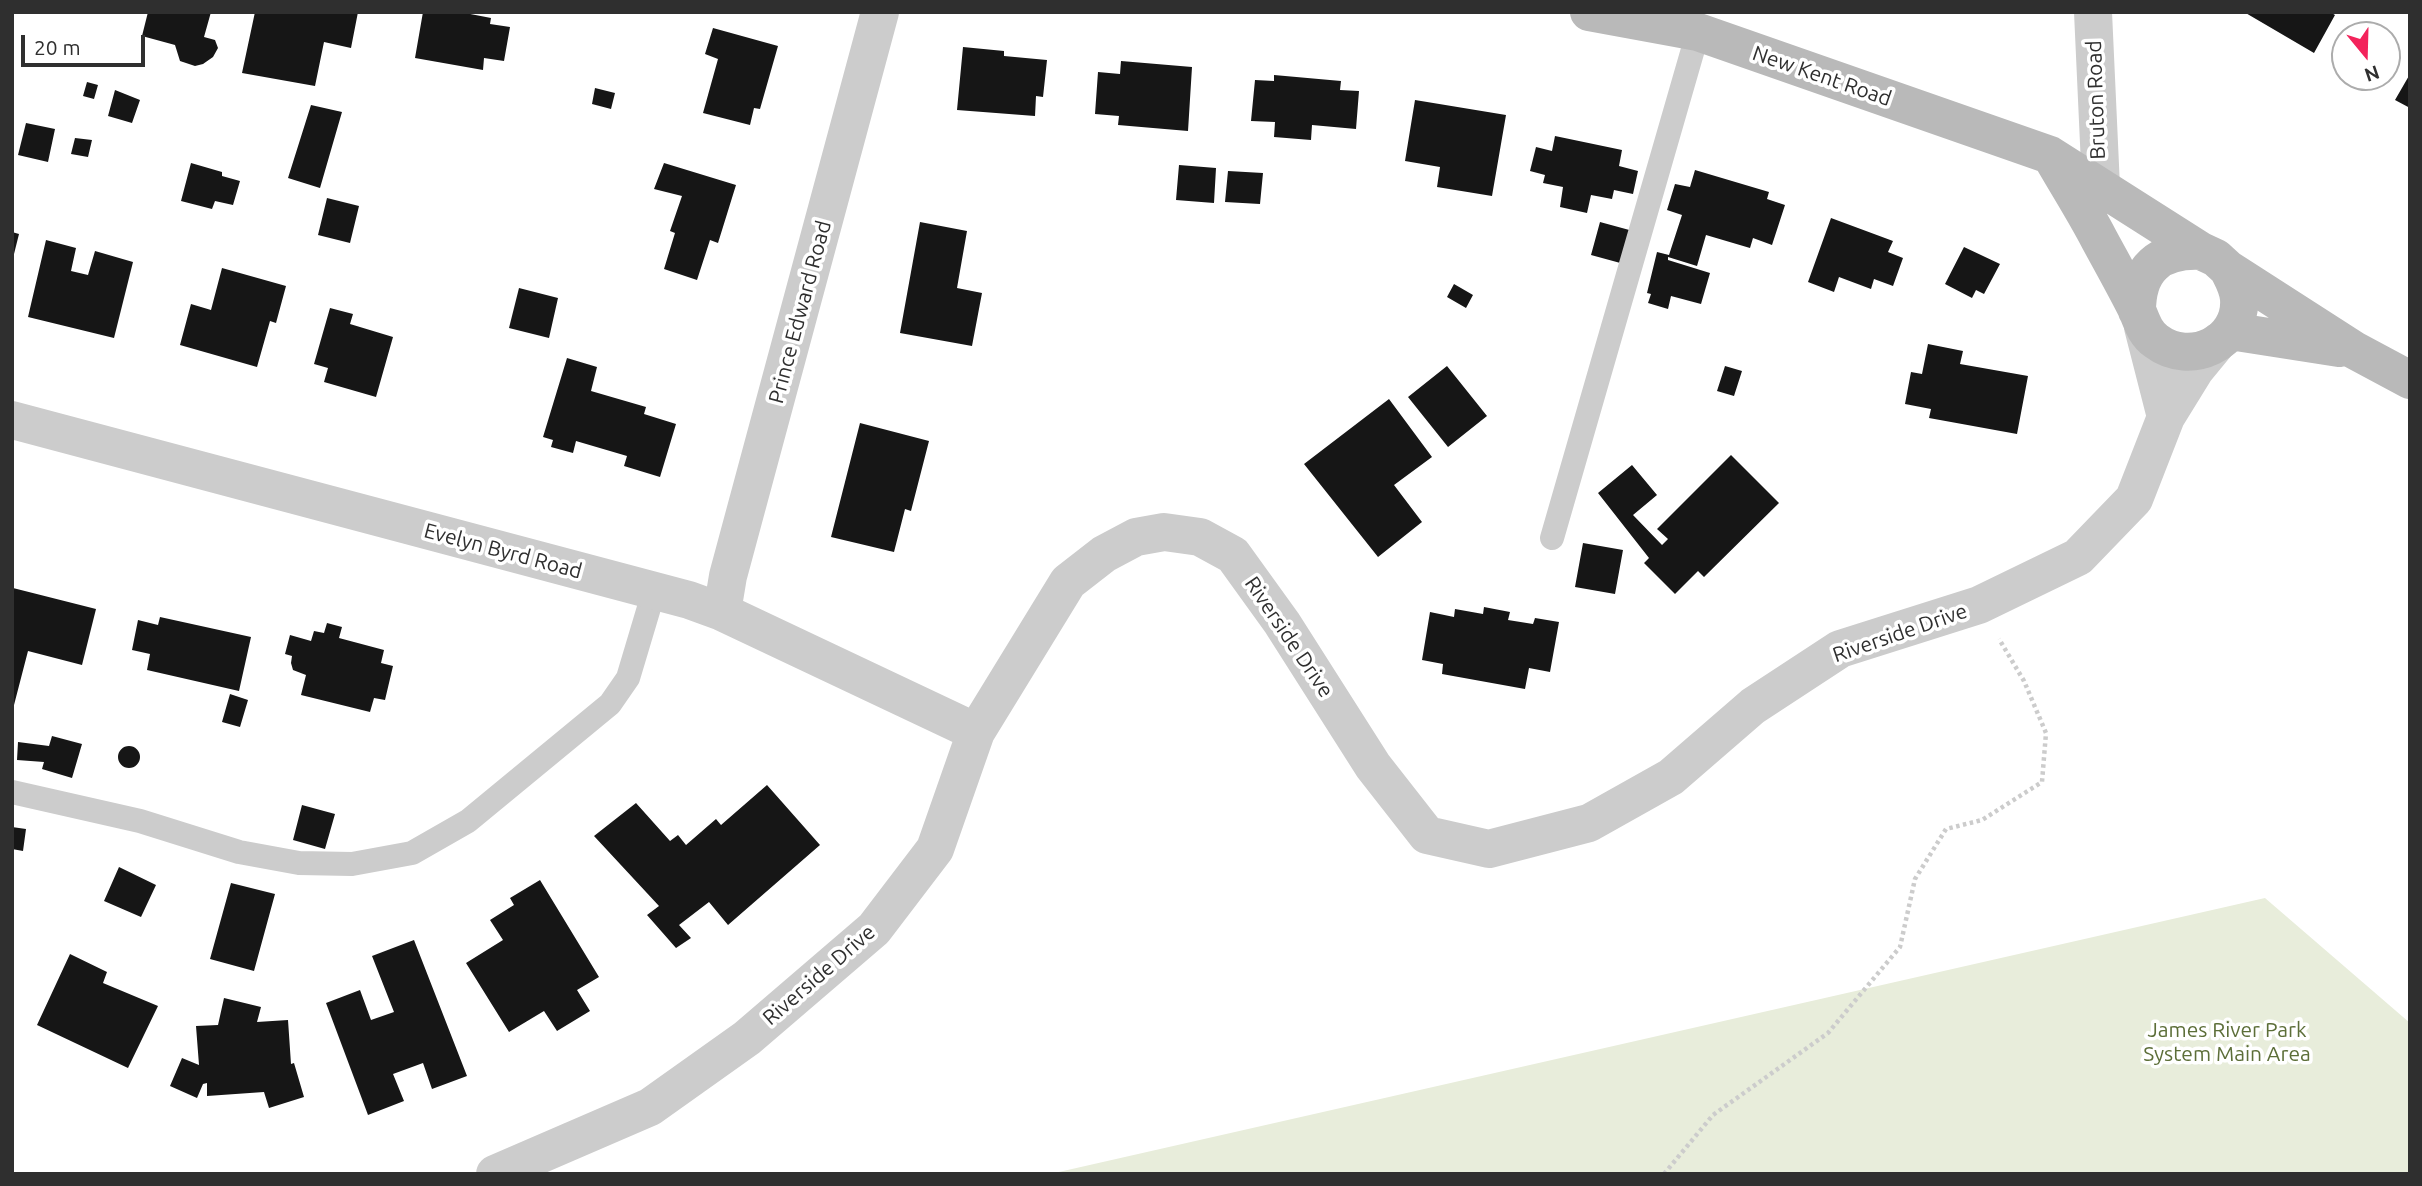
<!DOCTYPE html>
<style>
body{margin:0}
#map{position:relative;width:2422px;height:1186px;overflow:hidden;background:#fff;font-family:Ubuntu,sans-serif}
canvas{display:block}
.frame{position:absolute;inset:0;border:14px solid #2f2f2f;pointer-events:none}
.north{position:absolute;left:2331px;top:21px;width:70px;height:70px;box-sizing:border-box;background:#fff;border:2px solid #acacac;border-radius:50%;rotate:161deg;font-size:19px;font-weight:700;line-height:28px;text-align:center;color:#2f2f2f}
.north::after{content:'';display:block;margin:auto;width:24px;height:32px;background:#f3235b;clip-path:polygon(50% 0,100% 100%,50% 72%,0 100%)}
.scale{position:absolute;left:21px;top:35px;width:124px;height:32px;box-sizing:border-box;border:4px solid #2f2f2f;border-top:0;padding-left:9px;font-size:21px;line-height:24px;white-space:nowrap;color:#2f2f2f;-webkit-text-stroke:5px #fff;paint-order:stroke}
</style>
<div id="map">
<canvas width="2422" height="1186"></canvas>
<div class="frame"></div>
<div class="north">N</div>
<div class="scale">20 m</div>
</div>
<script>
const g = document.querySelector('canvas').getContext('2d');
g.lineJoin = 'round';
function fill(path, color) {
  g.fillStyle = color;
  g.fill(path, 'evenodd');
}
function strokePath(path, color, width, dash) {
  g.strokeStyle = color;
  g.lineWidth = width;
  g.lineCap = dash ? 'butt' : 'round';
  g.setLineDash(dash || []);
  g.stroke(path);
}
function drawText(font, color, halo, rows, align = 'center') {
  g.font = font + ' Ubuntu,sans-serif';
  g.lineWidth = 7;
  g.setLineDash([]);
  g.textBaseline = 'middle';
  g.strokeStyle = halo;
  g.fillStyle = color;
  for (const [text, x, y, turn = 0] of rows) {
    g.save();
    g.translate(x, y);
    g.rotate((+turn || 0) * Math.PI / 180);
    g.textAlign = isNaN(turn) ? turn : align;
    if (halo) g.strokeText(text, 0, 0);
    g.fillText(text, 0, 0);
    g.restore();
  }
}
fill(new Path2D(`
 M2265 898 2410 1023V1174H1050Z`), '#e8eddb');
fill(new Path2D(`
 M148 12H211L204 37 215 40 218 48 213 57 203 64 195 66 180 61 175 45 142 36Z
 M255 12H358L351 48 324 42 315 86 242 73Z
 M423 12H460L491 18 490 24 510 27 504 61 484 58 483 70 415 58Z
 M2244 12H2330L2335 15 2314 53Z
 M713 28 778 46 760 109 754 108 750 125 703 113 718 59 705 54Z
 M963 47 1004 51V56L1047 60 1043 97 1036 96 1035 116 957 110Z
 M1121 61 1192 67 1188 131 1118 125 1119 116 1095 114 1098 72 1120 74Z
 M2410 74V108L2395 100Z
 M1274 75 1341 81 1340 90 1359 91 1356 129 1312 125 1311 140 1274 137 1275 122 1251 121 1255 80 1274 81Z
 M87 82 98 85 94 99 83 96Z
 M595 88 615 93 611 109 592 104Z
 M115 90 140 100 132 123 108 116Z
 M1415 100 1506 115 1492 196 1437 187 1440 167 1405 161Z
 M311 105 342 112 320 188 288 178Z
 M26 123 55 129 48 162 18 155Z
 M1555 136 1622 150 1619 166 1638 171 1633 194 1614 190 1612 199 1591 195 1587 213 1560 207 1563 187 1543 183 1545 175 1530 171 1536 147 1552 151Z
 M75 138 92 140 88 157 71 154Z
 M191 163 222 172V176L240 181 233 205 215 201 212 209 181 201Z
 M664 163 736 185 718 243 710 240 697 280 664 269 675 233 670 231 682 196 654 189Z
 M1179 165 1216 168 1214 203 1176 200Z
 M1695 170 1769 192 1767 199 1785 205 1772 245 1753 238 1750 248 1706 235 1697 266 1668 257V260L1710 273 1701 304 1671 296 1668 309 1648 303 1651 294 1647 293 1657 252 1669 255 1682 215 1667 210 1675 184 1690 187Z
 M1228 171 1263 173 1260 204 1225 202Z
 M327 198 359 206 350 243 318 235Z
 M1831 218 1893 241 1888 252 1903 258 1893 286 1874 279 1871 289 1839 277 1834 292 1808 282Z
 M920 222 967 231 957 288 982 293 972 346 900 333Z
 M1600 222 1633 231 1624 264 1591 255Z
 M12 232 19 234 13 258H12Z
 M46 240 76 248 71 271 88 275 95 251 133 262 114 338 28 317Z
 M1964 247 2000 264 1984 294 1976 290 1972 298 1945 284Z
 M222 268 286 286 276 323 270 321 257 367 180 345 191 304 211 310Z
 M1454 284 1473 295 1466 308 1447 297Z
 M519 288 558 298 549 338 509 328Z
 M330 308 353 314 350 324 393 337 376 397 324 382 328 368 314 364Z
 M1928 344 1963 351 1960 364 2028 376 2017 434 1929 418 1931 409 1905 404 1911 372 1922 374Z
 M567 358 597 367 591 391 646 407 644 414 676 424 660 477 624 466 627 456 576 441 573 453 551 447 553 440 543 437Z
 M1447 366 1487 416 1448 447 1408 397Z
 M1725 366 1742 371 1734 396 1717 391Z
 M1389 399 1432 457 1394 485 1422 522 1378 557 1304 464Z
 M860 423 929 441 911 511 905 509 894 552 831 537Z
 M1731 455 1779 503 1704 577 1698 571 1675 594 1644 563 1649 558 1598 493 1632 465 1657 495 1633 515 1662 545 1668 539 1657 529Z
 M1583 543 1623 550 1615 594 1575 587Z
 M13 588 96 609 82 665 28 651 14 705 12 704Z
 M1484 607 1510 612 1508 620 1533 624 1535 618 1559 622 1550 672 1529 668 1525 689 1442 674 1443 664 1422 660 1430 612 1454 617 1455 609 1483 614Z
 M160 617 251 637 239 691 147 670 150 654 132 650 138 620 158 625Z
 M327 623 342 627 339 638 384 650 381 663 393 666 385 700 374 698 370 712 301 695 306 675 293 670 291 663 292 656 285 654 290 635 311 641 314 631 324 633Z
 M230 694 248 700 240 727 222 722Z
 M52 736 82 744 72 778 42 769 44 762 17 760 18 742 49 746Z
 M118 757a11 11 0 1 1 22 0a11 11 0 1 1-22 0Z
 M767 785 820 845 728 925 709 902 679 925 691 938 676 948 647 915 659 906 594 836 636 803 670 841 678 835 686 845 716 819 721 825Z
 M302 805 335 814 325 849 293 840Z
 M12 827 26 829 23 851 12 849Z
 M119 867 156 885 141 917 104 901Z
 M540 880 599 977 577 990 590 1011 557 1031 544 1011 509 1032 466 963 503 940 490 920 514 905 510 898Z
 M231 883 275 894 254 971 210 959Z
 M414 940 467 1076 432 1089 423 1063 393 1074 404 1101 368 1115 326 1003 360 990 371 1020 394 1012 372 956Z
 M70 954 107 972 103 983 158 1006 128 1068 37 1025Z
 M224 998 261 1007 257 1022 288 1020 291 1064 294 1063 304 1097 269 1108 264 1092 207 1096V1083L203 1084 197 1098 170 1086 182 1058 199 1065 196 1026 218 1025Z`), '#161616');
strokePath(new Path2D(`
 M1664 1174 1713 1115 1828 1033 1900 947 1915 879 1946 829 1982 820 2042 782 2046 733 2024 681 1999 639`), '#ccc', 4.5, [3.5, 3.5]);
strokePath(new Path2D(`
 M1552 538 1698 32
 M12 792 140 821 239 852 299 863 352 864 412 853 468 821 610 704 628 678 654 591`), '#ccc', 24);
strokePath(new Path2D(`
 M2093 12 2101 187
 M2143 327 2166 417
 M12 420 689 600 722 612 976 732
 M722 612 728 576 880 12
 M495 1174 650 1107 747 1038 874 929 935 849 976 732 1068 582 1104 554 1136 537 1164 532 1200 537 1233 555 1282 623 1373 766 1427 835 1489 849 1589 823 1671 777 1753 706 1840 649 1979 605 2078 557 2134 499 2166 417 2195 370 2218 342`), '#ccc', 38);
strokePath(new Path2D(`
 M1589 12 1698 32 2050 155 2201 251 2216 258 2228 269 2354 350 2410 380
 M2054 161C2069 187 2085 212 2099 239 2112 263 2125 286 2137 310 2142 322 2145 333 2156 341 2190 367 2242 343 2239 299 2238 287 2233 279 2228 269
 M2137 311C2137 269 2159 249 2201 251
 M2230 331 2339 348`), '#b9b9b9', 38);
drawText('21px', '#2f2f2f', '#fff', [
 ["New Kent Road",1822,76,19],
 ["Bruton Road",2096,100,-92],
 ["Prince Edward Road",800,312,-75],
 ["Evelyn Byrd Road",503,551,15],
 ["Riverside Drive",1900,633,-19],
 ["Riverside Drive",1289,637,56],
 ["Riverside Drive",819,975,-41]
]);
drawText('21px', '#5c6e38', '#fff', [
 ["James River Park",2227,1030],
 ["System Main Area",2227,1054]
]);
</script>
